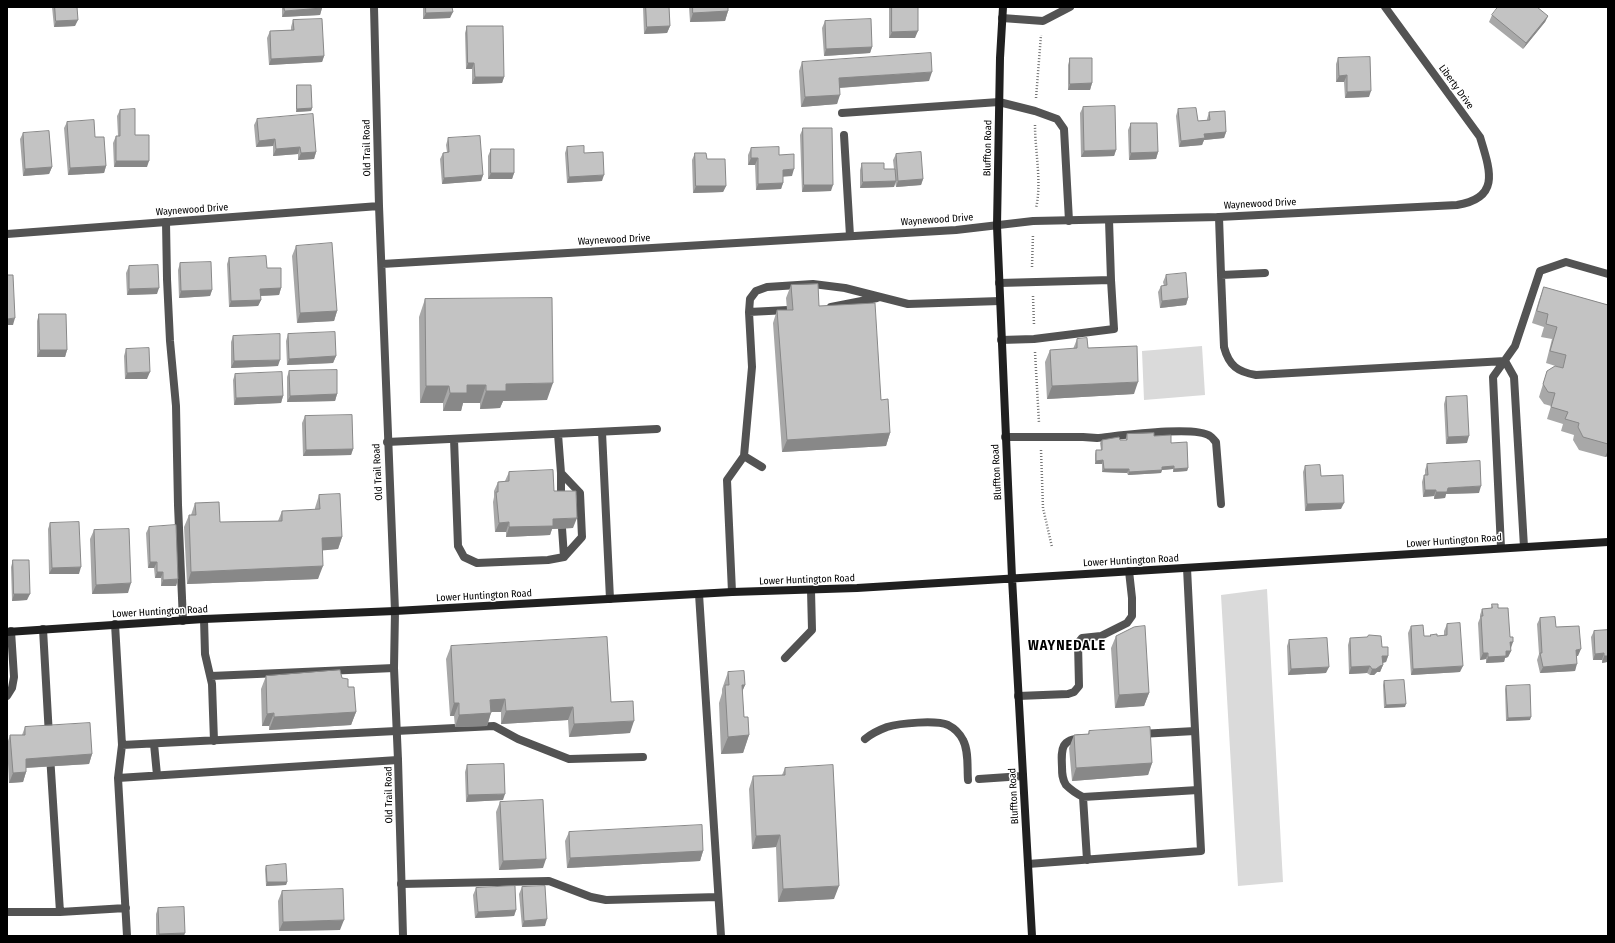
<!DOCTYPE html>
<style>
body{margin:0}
#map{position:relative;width:1615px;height:943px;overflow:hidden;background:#fff;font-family:"Fira Sans Condensed",sans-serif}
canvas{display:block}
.frame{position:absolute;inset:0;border:8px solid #000;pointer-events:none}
</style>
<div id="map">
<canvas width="1615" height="943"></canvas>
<div class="frame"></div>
</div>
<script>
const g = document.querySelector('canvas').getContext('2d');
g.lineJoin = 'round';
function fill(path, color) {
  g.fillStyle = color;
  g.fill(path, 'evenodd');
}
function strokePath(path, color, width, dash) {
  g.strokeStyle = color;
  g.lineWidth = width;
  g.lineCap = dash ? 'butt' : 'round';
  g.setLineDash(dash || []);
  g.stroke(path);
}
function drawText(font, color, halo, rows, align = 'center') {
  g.font = font + ' "Fira Sans Condensed",sans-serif';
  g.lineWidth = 3;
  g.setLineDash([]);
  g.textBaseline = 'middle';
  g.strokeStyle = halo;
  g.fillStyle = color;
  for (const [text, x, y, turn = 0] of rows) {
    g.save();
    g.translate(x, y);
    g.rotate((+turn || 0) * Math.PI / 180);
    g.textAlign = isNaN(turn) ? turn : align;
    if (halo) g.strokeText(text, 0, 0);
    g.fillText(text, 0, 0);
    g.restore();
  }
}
fill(new Path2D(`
 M1202 346 1205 395 1144 400 1142 351Z
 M1267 589 1283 882 1238 886 1221 595Z`), '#dadada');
strokePath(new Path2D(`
 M1036 98 1041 35
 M1035 125C1035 151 1042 183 1036 208
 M1032 267 1033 234
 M1033 296 1034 325
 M1035 352 1039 423
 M1041 450 1043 508 1052 547`), '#757575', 2.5, [1, 2]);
strokePath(new Path2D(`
 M1002 18 1043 21 1070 7
 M842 113 999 102 1035 111 1057 119 1064 129 1069 221
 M844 135 850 236
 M1219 217 1221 275 1265 273
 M166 222 167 279 170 341 176 406 178 505 183 621
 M1221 275 1224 347C1229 366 1238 372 1256 375L1505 361
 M999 283 1111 280 1109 220
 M831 307 877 298
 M749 312 788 310
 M1001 340 1034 339 1114 329 1111 280
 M1505 361 1514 377 1524 547
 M602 432 610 599
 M1005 437H1083L1097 438C1118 436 1195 425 1210 436 1212 437 1214 440 1216 442L1221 504
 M454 439 458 546 464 557 477 563 548 560 564 557 582 537 580 493 561 473 558 434
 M387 442 657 429
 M744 456 762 467
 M561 473V501
 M562 528 564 557
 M1501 548 1493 377 1515 346 1540 271 1566 262 1608 274
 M732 592 727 480 744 456 752 367 749 312 750 299 756 291 767 287 813 284 845 288 908 304 1000 301
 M699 594 721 936
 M204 619 205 654 212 684 214 741
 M115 624 122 745 494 726 518 739 569 759 643 757
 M43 629 49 736
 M785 658 812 630 811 590
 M211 676 394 668
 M7 696 12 688 14 677 11 631
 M1018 696 1068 694 1074 692 1079 686 1078 643 1082 638 1101 636 1127 623 1132 616V598L1129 571
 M1140 734 1195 731
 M1083 738C1061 739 1061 748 1062 767 1062 773 1062 779 1066 785 1071 790 1077 794 1083 797
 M865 739C872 733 879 730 887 727 900 723 936 720 948 725 954 728 960 734 963 740 969 751 967 768 968 780
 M154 744 157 775
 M122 745 118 778 127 936
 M50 755 60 912
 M118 778 398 760
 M979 779 1023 776
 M1087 860 1083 797 1198 790
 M1028 864 1201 851 1187 568
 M401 884 549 881 591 897 606 900 718 897
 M7 912H60L126 908`), '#535353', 8);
strokePath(new Path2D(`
 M374 7 379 206 395 611 394 668 398 760 403 936
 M7 234 379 206
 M382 264 956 230 1033 221 1219 217 1457 205C1501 198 1490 170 1480 137L1385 7`), '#535353', 8);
strokePath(new Path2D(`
 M1003 7 1000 58 997 226 1012 578 1032 936
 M7 632 204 619 395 611 732 592 857 588 1608 542`), '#202020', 8);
fill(new Path2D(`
 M52 7H77L75 26 54 27Z
 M282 7H322V8L320 15 282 17Z
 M423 7H452L450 18 423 19Z
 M643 7H669L670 26 667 33 644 34Z
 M689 7H728V11L725 21 690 22Z
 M889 7H918L915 38H889Z
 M1492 15 1548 16 1545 22 1523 49 1489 22Z
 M293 20 324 56 322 62 269 65 267 38 270 31 291 30V27Z
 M825 21 872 47 870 53 824 56 822 28Z
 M467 26 504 77 502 83 472 84V69H466L465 33Z
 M1070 58 1092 83 1090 90H1068V65Z
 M1338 58 1369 97 1345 98 1344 82H1336V64Z
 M802 62 929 81 840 88 837 104 801 107 799 71Z
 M297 85 312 108 311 111 296 112V88Z
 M1083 107 1116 150 1114 156 1081 157 1080 113Z
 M1178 109 1198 121 1207 120V119L1209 112 1226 132 1224 138 1204 140 1202 145 1179 147 1176 116Z
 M120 110 135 135 147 167H114L113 143 116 136H118L117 116Z
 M257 119 316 152 314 159 298 160V154L273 156V146L256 147 254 125Z
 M67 122 95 137 106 166 104 173 68 175 64 128Z
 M1131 123 1158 152 1156 159 1129 160 1128 130Z
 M803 128 831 191 802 192 800 135Z
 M23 133 52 167 49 174 23 176 20 139Z
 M448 138 483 175 481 181 442 184 440 159 443 153 447 152 446 145Z
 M567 147 584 153 602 181 567 183 565 153Z
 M751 148 779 155 792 176H783V183L781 189 756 190 755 165H748V155Z
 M491 149 514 173 512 179H488V156Z
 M695 153 707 159 726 186 723 192 693 193 692 160Z
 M896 154 923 179 921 185 896 187 895 182 894 187 860 188V170L862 163 884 169H894L893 160Z
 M296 246 337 311 334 321 297 323 292 256Z
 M229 258 267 268 281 288 279 295 260 296 261 300 258 306 229 307 227 264Z
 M180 263 212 290 210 296 179 298 178 270Z
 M129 266 157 294 127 295 126 273Z
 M1166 275 1188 298 1186 305 1160 308 1158 292 1161 286H1164L1163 282Z
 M791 285 819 306 890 433 886 446 782 452 773 323 777 310H787L786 298Z
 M1544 287 1608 305V456L1605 457 1579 450 1573 440 1574 435 1561 431 1563 424 1547 419 1551 406 1544 404 1539 397 1547 371 1562 368 1546 363 1552 339 1541 337 1544 327 1532 323 1539 300Z
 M425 299 547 400 503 401 500 408 480 409V403H463L461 411H443V403H420L419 317Z
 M39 314 67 350 65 357H37V321Z
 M288 334 336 356 333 363 287 365 286 341Z
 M233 336 278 366 231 368V342Z
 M1077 339 1088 348 1134 394 1047 399 1045 362 1050 350 1073 349Z
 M126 349 147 379H125L124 356Z
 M289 371 337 394 335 401 287 402V377Z
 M235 374 283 396 281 403 234 405 233 380Z
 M1446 397 1467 443 1446 444 1444 404Z
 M305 416 353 449 351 455 303 456 302 423Z
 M1127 434 1154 436 1171 443 1188 468 1187 471 1173 472V469L1162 470 1161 473 1128 475 1127 473 1102 472V464H1095V454L1096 450H1101L1100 443 1102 440H1126V438Z
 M1427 464 1479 493 1446 494 1445 498 1434 499V496L1423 497 1422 482 1424 475H1425V470Z
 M1305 466 1321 476 1341 509 1305 511 1303 472Z
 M509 472 554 491 573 528 552 529 550 535 506 537V532H495L493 502 494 497V491L498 482 505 481Z
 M319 495 342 537 338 549 322 550 318 579 187 584 184 527 189 515H191L195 503 220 522 278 521 282 511 315 510V508Z
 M50 523 79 574H49L48 529Z
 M149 527 178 579 176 586H161V578H155L154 568H148L146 533Z
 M94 530 128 593 92 594 90 539Z
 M13 560 27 600 12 601 11 567Z
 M1492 604 1498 608 1511 648V651L1508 657 1505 658 1504 662 1486 663V659L1480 660 1478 623 1480 618V615L1482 609 1491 608Z
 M1540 618 1556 627 1578 656H1577L1575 671 1540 673 1537 660 1539 654 1537 624Z
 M1447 624 1460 672 1411 675 1408 633 1411 626 1424 636H1430V635L1437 636 1444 635V631Z
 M1608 630V660L1607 662 1602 663V660H1593L1591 637 1594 631Z
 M1116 636 1149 693 1144 706 1115 708 1111 648Z
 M1350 638 1382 647 1388 656 1386 662 1383 663V665L1380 672H1377L1374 675H1370L1367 673 1349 674 1348 645Z
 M1289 640 1326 673 1288 675 1287 646Z
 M451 646 611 702 630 733 569 737 568 720 501 724V712H491L487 726 455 727 454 716H450L446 659Z
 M728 672 745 685 742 691 744 717 749 735 743 753 721 754 719 703 722 693V689Z
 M266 676 342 678 348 687 356 712 351 725 269 730V726H262L261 689Z
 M1384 681 1405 707 1384 708 1383 685Z
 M1506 686 1530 720 1506 721 1505 689Z
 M25 727 92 754 89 764 26 768V772L23 782 9 783 7 744 10 735H22Z
 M1089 731 1152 763 1148 775 1072 781 1069 748 1074 735 1088 734Z
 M467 765 503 800 466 802 465 772Z
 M785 768 834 899 778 902 776 847 752 849 749 789 753 776 782 775Z
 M500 802 543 868 499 870 496 812Z
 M569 832 703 851 700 861 567 868 565 841Z
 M266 866 287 882 286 885 266 886 265 869Z
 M522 887 545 926 522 927 519 894Z
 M476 888 516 910 514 916 475 918 473 895Z
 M282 891 340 930 279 931 278 901Z
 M158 908 184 936H156V914Z`), '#a8a8a8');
fill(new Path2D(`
 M322 8 320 15 282 17 285 11Z
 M728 11 725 21 690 22 693 13Z
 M453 12 450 18 423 19 426 13Z
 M1548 16 1545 22 1523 49 1526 43Z
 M78 20 75 26 54 27 56 21Z
 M670 26 667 33 644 34 647 27Z
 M918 31 915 38H889L892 32Z
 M872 47 870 53 824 56 826 49Z
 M324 56 322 62 269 65 271 59Z
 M468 63H474L472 69H466Z
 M932 72 929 81 836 88 839 78Z
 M1347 75 1344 82H1336L1339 76Z
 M475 77H504L502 83 472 84Z
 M1092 83 1090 90H1068L1070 84Z
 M1371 91 1369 97 1345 98 1347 92Z
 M840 95 837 104 801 107 805 97Z
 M312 108 311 111 296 112 297 109Z
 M1226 132 1224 138 1204 140 1202 145 1179 147 1181 141 1204 134Z
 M275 139 273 146 256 147 259 141Z
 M300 147 298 154 273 156 276 149Z
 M1116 150 1114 156 1081 157 1084 151Z
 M316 152 314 159 298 160 301 153Z
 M1158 152 1156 159 1129 160 1131 153Z
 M751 158H758L755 165H748Z
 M116 161H149L147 167H114Z
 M106 166 104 173 68 175 70 168Z
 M52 167 49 174 23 176 25 169Z
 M794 169 792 176 780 177 783 170Z
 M491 173H514L512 179H488Z
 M483 175 481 181 442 184 444 178Z
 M604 175 602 181 567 183 569 177Z
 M923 179 921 185 896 187 898 181Z
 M896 181 894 187 860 188 863 182Z
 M783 183 781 189 756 190 758 184Z
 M804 185H833L831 191 802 192Z
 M696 186H726L723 192 693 193Z
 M159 288 157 294 127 295 129 289Z
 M281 288 279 295 258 296 260 289Z
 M212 290 210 296 179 298 181 291Z
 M1188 298 1186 305 1160 308 1162 301Z
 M261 300 258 306 229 307 231 301Z
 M337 311 334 321 297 323 300 313Z
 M15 318 13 325H7V319Z
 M40 350H67L65 357H37Z
 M336 356 333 363 287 365 289 359Z
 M280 360 278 366 231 368 234 361Z
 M150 372 147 379H125L127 373Z
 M1138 382 1134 394 1047 399 1052 386Z
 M553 383 547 400 503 401 500 408 480 409 486 391 506 384Z
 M467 385H486L480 403H463L461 411H443L450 393Z
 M426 386H449L443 403H420Z
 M337 394 335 401 287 402 290 396Z
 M283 396 281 403 234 405 236 398Z
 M890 433 886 446 782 452 787 440Z
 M1469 436 1467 443 1446 444 1448 437Z
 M353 449 351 455 303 456 306 450Z
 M1608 450V456L1605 457Z
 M1103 460 1102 464H1095L1096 461Z
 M1174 466 1173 469 1162 470 1161 473 1128 475 1129 472 1162 467Z
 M1188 468 1187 471 1173 472 1174 469Z
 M1104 469H1129L1127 473 1102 472Z
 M1481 486 1479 493 1446 494 1445 498 1434 499 1436 492 1448 488Z
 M1425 490H1436L1434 496 1423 497Z
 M1344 503 1341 509 1305 511 1307 504Z
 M577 518 573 528 552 529 550 535 506 537 509 527 553 519Z
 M509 522 506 532H495L499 523Z
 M342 537 338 549 317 551 322 538Z
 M150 562H157L154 568H148Z
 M323 566 318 579 187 584 191 572Z
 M81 567 79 574H49L52 568Z
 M157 572H163L161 578H155Z
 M178 579 176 586H161L163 580Z
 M131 583 128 593 92 594 96 585Z
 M14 594H30L27 600 12 601Z
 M1510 642H1513L1511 648 1508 649Z
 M1581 649 1578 656H1574L1576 650Z
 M1506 651H1511L1508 657 1505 658 1504 662 1486 663 1488 657Z
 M1483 653H1488L1486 659 1480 660Z
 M1604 653 1602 660H1593L1595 654Z
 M1382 656H1388L1386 662 1380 663Z
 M1604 656H1608V660L1607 662 1602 663Z
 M1577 664 1575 671 1540 673 1543 667Z
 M1383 665 1380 672H1377L1374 675H1370L1372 669 1380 666Z
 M1370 666 1367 673 1349 674 1351 667Z
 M1463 666 1460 672 1411 675 1413 669Z
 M1329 667 1326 673 1288 675 1291 669Z
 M742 685H745L738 702Z
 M1149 693 1144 706 1115 708 1119 695Z
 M505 699 501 712H486L490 700Z
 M454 703H459L454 716H450Z
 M1406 704 1405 707 1384 708 1386 705Z
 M573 707 568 720 501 724 506 711Z
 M356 712 351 725 269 730 274 717Z
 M274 713 269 726H262L267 714Z
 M491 713 487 726 455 727 459 715Z
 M1531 717 1530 720 1506 721 1508 718Z
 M634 721 630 733 569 737 574 724Z
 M749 735 743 753 721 754 728 737Z
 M92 754 89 764 22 768 26 759Z
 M1152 763 1148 775 1072 781 1076 768Z
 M26 772 23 782 9 783 13 773Z
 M505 794 503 800 466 802 468 795Z
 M780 835 776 847 752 849 756 836Z
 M703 851 700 861 567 868 570 858Z
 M546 859 543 868 499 870 503 861Z
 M267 882H287L286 885 266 886Z
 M839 886 834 899 778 902 783 889Z
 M516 910 514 916 475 918 478 912Z
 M547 919 545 926 522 927 524 921Z
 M344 920 340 930 279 931 283 922Z
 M185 933 184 936H158L159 934Z`), '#888');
const building = new Path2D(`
 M55 7H77L78 20 56 21Z
 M284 7H322V8L285 11Z
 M426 7H452L453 12 426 13Z
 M646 7H669L670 26 647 27Z
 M693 7H728V11L693 13Z
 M892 7H918V31L892 32Z
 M1498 7H1537L1548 16 1526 43 1492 15Z
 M322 19 324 56 271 59 270 31 294 30 293 20Z
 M871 19 872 47 826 49 825 21Z
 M467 26H503L504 77H475L474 63H468Z
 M931 53 932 72 839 78 840 95 805 97 802 62Z
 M1370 57 1371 91 1347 92V75L1339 76 1338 58Z
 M1070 58H1092V83L1070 84Z
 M297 85H311L312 108 297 109Z
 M1115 106 1116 150 1084 151 1083 107Z
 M1196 108 1198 121 1210 120 1209 112 1225 111 1226 132 1204 134 1205 138 1181 141 1178 109Z
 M135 109V135H149V161H116V136H120V110Z
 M313 114 316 152 301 153 300 147 276 149 275 139 259 141 257 119Z
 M94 120 95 137H104L106 166 70 168 67 122Z
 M1131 123H1157L1158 152 1131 153Z
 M803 128H832L833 185H804Z
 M49 131 52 167 25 169 23 133Z
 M480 136 483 175 444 178 443 153 449 152 448 138Z
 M584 146V153L603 152 604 175 569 177 567 147Z
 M779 147V155L794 154V169L783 170V183L758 184V158H751V148Z
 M491 149H514V173H491Z
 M921 152 923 179 898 181 896 154Z
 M695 153H706L707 159H725L726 186H696Z
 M862 163H884V169H895L896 181 863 182Z
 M332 243 337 311 300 313 296 246Z
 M266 256 267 268H281V288L260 289 261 300 231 301 229 258Z
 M211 262 212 290 181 291 180 263Z
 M158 265 159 288 129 289V266Z
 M1186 273 1188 298 1162 301 1161 286 1167 285 1166 275Z
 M7 275H13L15 318 7 319Z
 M818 284 819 306 875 303 881 400 888 399 890 433 787 440 777 310H793L791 285Z
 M1544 287 1608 305V444L1583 437 1578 427 1579 423 1565 419 1568 412 1551 407 1555 393 1548 392 1543 384 1547 371 1555 366 1563 368 1566 355 1550 351 1557 327 1546 324 1548 314 1537 311Z
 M552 298 553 383 506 384V391H486V385H467V393H450L449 386H426L425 299Z
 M39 314H66L67 350H40Z
 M335 332 336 356 289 359 288 334Z
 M280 334V360L234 361 233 336Z
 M1087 338 1088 348 1137 346 1138 382 1052 386 1050 350 1077 348V339Z
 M149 348 150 372 127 373 126 349Z
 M337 370V394L290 396 289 371Z
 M282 372 283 396 236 398 235 374Z
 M1467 396 1469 436 1448 437 1446 397Z
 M352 415 353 449 306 450 305 416Z
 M1154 433V436L1171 435V443L1187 442 1188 468 1174 469V466L1162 467V470L1129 472V469H1104L1103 460 1096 461V450H1102V440L1119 437 1120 440H1127V434Z
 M1480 461 1481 486 1448 488 1447 492H1436V490H1425L1424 475H1428L1427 464Z
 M1320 465 1321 476 1343 475 1344 503 1307 504 1305 466Z
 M553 470 554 491H576L577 518 553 519V526L509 527V522L499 523 496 492H498V482L509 481V472Z
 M340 494 342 537 322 538 323 566 191 572 189 515H196L195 503 219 502 220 522 282 521V511L320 509 319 495Z
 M79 522 81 567 52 568 50 523Z
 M176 525 178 579 163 580V572H157V562H150L149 527Z
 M129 529 131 583 96 585 94 530Z
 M13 560H29L30 594H14Z
 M1492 604H1498V608H1508L1510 637H1513V642H1510L1511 651H1506V656L1488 657V653H1483L1481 616H1483L1482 609 1492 608Z
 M1555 617 1556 627 1579 626 1581 649 1576 650 1577 664 1543 667 1540 653H1542L1540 618Z
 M1460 623 1463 666 1413 669 1411 626 1423 625 1424 636H1431L1430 635 1437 634V636L1447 635V624Z
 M1145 626 1149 693 1119 695 1116 636 1134 627Z
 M1608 630V656H1604V653L1595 654 1594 631Z
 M1369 635 1381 636 1382 647H1388V656H1382L1383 665 1380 666 1376 669H1372L1370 666 1351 667 1350 638 1367 637Z
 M607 637 611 702 633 701 634 721 574 724 573 707 506 711 505 699 490 700 491 713 459 715V703H454L451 646Z
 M1327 638 1329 667 1291 669 1289 640Z
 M340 670 342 678 348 679V687H354L356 712 274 717V713L267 714 266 676Z
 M744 671 745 685H742L744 717H748L749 735 728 737 725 685H729L728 672Z
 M1404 680 1406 704 1386 705 1384 681Z
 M1530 685 1531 717 1508 718 1506 686Z
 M90 723 92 754 26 759V772L13 773 10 735H25V727Z
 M1150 727 1152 763 1076 768 1074 735 1089 734V731Z
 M504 764 505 794 468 795 467 765Z
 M833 765 839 886 783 889 780 835 756 836 753 776 785 775V768Z
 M543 800 546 859 503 861 500 802Z
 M702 825 703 851 570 858 569 832Z
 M286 864 287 882H267L266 866Z
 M515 886 516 910 478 912 476 888Z
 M545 886 547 919 524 921 522 887Z
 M343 889 344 920 283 922 282 891Z
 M184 907 185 933 159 934 158 908Z`);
fill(building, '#c3c3c3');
strokePath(building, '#888', 1);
drawText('10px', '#000', '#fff', [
 ["Liberty Drive",1456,87,54],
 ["Old Trail Road",367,148,-91],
 ["Bluffton Road",988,148,-89],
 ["Waynewood Drive",1260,204,-3],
 ["Waynewood Drive",192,210,-4],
 ["Waynewood Drive",937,220,-4],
 ["Waynewood Drive",614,240,-3],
 ["Old Trail Road",378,472,-93],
 ["Bluffton Road",997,472,-93],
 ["Lower Huntington Road",1454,541,-4],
 ["Lower Huntington Road",1131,561,-3],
 ["Lower Huntington Road",807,580,-2],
 ["Lower Huntington Road",484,596,-3],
 ["Lower Huntington Road",160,612,-3],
 ["Old Trail Road",389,795,-91],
 ["Bluffton Road",1014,796,-93]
]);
g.letterSpacing = '1px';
drawText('bold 14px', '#000', '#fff', [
 ["WAYNEDALE",1067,646]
]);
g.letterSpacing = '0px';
</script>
